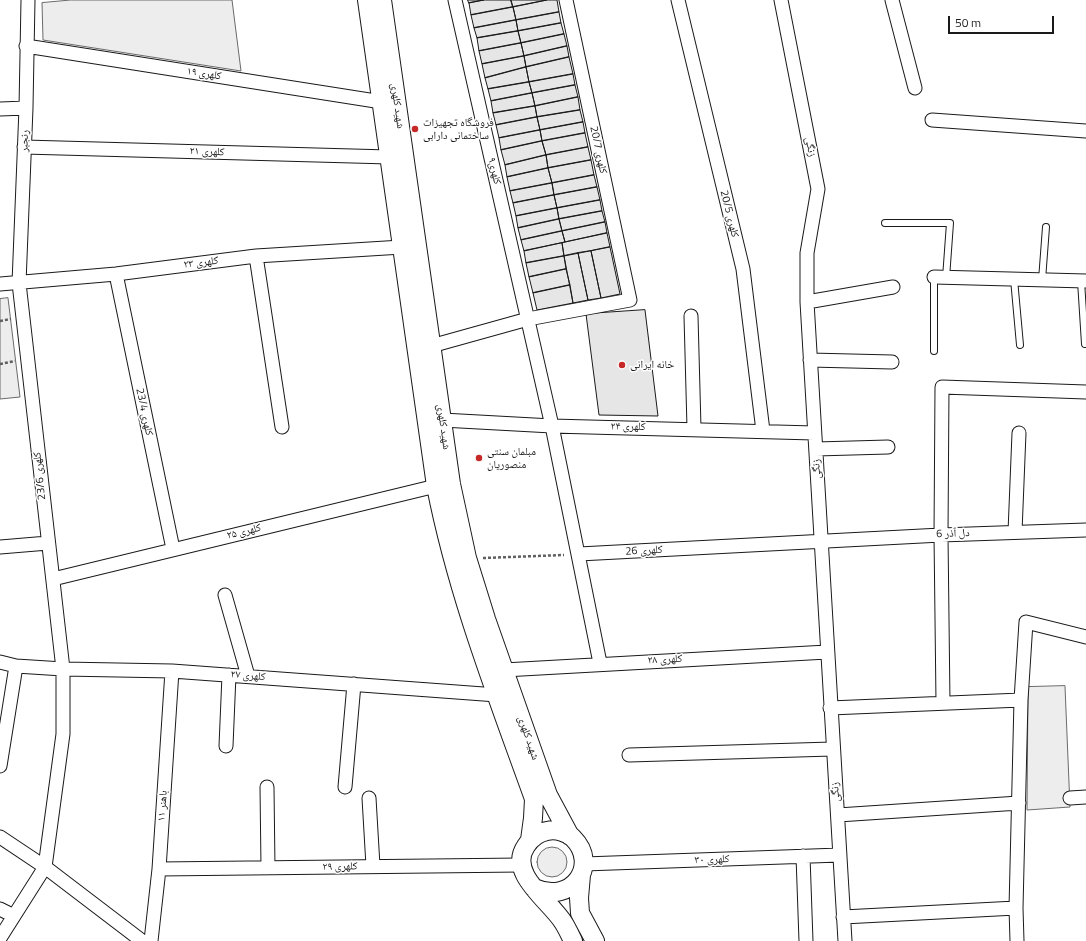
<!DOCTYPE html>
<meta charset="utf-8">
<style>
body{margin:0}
#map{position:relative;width:1086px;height:941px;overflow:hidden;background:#fff;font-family:"Titillium Web",sans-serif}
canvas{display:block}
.scale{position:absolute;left:948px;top:16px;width:106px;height:18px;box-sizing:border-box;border:2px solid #1a1a1a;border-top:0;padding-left:5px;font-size:12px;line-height:14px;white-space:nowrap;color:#1a1a1a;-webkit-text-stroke:3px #fff;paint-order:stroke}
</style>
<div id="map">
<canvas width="1086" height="941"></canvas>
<div class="scale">50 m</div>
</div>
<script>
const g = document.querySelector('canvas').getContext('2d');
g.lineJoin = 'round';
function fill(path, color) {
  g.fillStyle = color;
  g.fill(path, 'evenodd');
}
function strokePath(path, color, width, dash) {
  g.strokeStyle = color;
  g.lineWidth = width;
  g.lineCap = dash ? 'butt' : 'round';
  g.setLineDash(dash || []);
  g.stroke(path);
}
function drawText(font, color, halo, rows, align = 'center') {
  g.font = font + ' "Titillium Web","Noto Naskh Arabic",sans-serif';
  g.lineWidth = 3;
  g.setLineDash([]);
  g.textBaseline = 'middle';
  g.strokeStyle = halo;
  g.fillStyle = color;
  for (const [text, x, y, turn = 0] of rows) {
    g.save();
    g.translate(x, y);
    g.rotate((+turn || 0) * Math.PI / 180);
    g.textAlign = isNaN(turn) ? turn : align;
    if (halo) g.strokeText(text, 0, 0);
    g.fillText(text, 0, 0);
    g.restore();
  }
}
const built = new Path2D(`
 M71 0H232L241 71 43 40 42 3Z
 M8 298 20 397 0 399V299Z
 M1065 686 1070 807 1027 810 1028 687Z
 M537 862a15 15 0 1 1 30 0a15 15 0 1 1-30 0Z`);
fill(built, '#ededed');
strokePath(built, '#6a6a6a', 1);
const building = new Path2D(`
 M468 0H484L469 3Z
 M484 0H511L513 7 471 15 469 3Z
 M511 0H547L513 7Z
 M547 0H557L559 12 516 20 513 7Z
 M513 7 516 20 474 28 471 15Z
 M559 12 561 23 518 31 516 20Z
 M516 20 518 31 477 38 474 28Z
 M561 23 564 34 521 43 518 31Z
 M518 31 521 43 479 51 477 38Z
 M564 34 567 46 524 56 521 43Z
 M521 43 524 56 482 64 479 51Z
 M567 46 569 57 526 67 524 56Z
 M524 56 526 67 485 78 482 64Z
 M569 57 573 74 529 82 526 67Z
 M526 67 529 82 488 89 485 78Z
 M573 74 575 85 532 93 529 82Z
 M529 82 532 93 491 101 488 89Z
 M575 85 578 97 535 106 532 93Z
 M532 93 535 106 493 113 491 101Z
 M578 97 580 110 537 117 535 106Z
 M535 106 537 117 496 125 493 113Z
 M580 110 583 122 540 130 537 117Z
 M537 117 540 130 499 138 496 125Z
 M583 122 585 133 542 141 540 130Z
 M540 130 542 141 501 150 499 138Z
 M585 133 588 147 546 155 542 141Z
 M542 141 546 155 505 165 501 150Z
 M588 147 591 160 548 168 546 155Z
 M546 155 548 168 507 177 505 165Z
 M591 160 594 175 552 183 548 168Z
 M548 168 552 183 510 191 507 177Z
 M594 175 597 187 554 195 552 183Z
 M552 183 554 195 513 203 510 191Z
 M597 187 600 200 557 208 554 195Z
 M554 195 557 208 516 216 513 203Z
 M600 200 602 211 559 219 557 208Z
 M557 208 559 219 518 228 516 216Z
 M602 211 605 222 562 231 559 219Z
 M559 219 562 231 521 240 518 228Z
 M605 222 607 233 565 242 562 231Z
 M562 231 565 242 524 251 521 240Z
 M607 233 610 247 564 256 562 243Z
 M562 243 564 256 526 263 524 251Z
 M610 247 620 294 601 298 591 251Z
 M591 251 601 298 588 300 578 253Z
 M578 253 588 300 573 303 564 256Z
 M564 256 566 269 529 277 526 263Z
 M566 269 570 285 533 293 529 277Z
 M570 285 573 303 537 310 533 293Z
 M645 310 658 416 599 415 586 314Z`);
fill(building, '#e6e6e6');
strokePath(building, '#1a1a1a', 1);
const service = new Path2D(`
 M885 223H950L946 278
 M934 277V351
 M1014 279 1020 345
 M1042 280 1046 227
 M1081 281 1085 344`);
const minor = new Path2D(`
 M455 0 552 426 600 663
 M678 0 743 269 763 431
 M781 0 818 189 807 253V302L845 941
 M892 0 915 88
 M26 46 382 102
 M0 109 26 108
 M932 120 1086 131
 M24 147 389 157
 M256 256 282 427
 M116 274 173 549
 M934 277 1086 281
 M0 284 116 274 256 256 402 247
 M807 302 893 287
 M691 316 694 428
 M431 346 528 319 630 300 566 0
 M810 360 892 362
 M442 420 552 426 814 433
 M816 449 888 447
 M1015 532 1019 433
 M0 547 48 543
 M579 554 941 535 1086 530
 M53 579 436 486
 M225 595 248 676
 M0 662 16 666 63 669 172 671 497 695
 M504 670 827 652
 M943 703 941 535 942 387 1086 392
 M830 708 1021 700
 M226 746 229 675
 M629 755 832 749
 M0 766 16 666
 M267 787 268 868
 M345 787 354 684
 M369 798 373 866
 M1070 798 1086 797
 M838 815 1019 803
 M0 837 45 867 142 941
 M803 856 806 941
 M584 864 840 855
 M159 869 521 865
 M0 909 14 916
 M843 917 1016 908
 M0 938 45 867 63 734V669L19 283 26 108 28 0
 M151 941 159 869 172 671
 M1017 941 1016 908 1021 700 1026 622 1086 637`);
const secondary = new Path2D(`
 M367 0 436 486C457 594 497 696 534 799L533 818 530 840
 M382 0 451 484 467 558 486 619 548 795 570 836
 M581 875 579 898 580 913 595 941
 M534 888C572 905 600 865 573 838 567 832 556 829 547 831 537 833 531 838 526 846 507 873 550 901 563 922 567 928 570 935 573 941`);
strokePath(service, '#1a1a1a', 8);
strokePath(minor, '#1a1a1a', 15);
strokePath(secondary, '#1a1a1a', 20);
strokePath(new Path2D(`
 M0 321 11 319
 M0 364 15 361
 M483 558 564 555`), '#5f5f5f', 2.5, [3, 2]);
strokePath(service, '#fff', 6);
strokePath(minor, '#fff', 13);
strokePath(secondary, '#fff', 18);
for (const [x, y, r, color] of [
 [415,129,4,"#c62828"],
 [622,365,4,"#c62828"],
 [479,458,4,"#c62828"]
]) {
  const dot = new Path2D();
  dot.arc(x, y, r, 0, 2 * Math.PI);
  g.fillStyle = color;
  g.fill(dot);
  strokePath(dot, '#fff', 1.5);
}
drawText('11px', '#1a1a1a', '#fff', [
 ["کلهری ۱۹",204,74,9],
 ["شهید کلهری",397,106,82],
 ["رنجبر",25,141,-88],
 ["زنگی",810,147,79],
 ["کلهری 20/7",598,150,78],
 ["کلهری ۲۱",207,152,2],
 ["کلهری۹",494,171,77],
 ["کلهری 20/5",729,214,76],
 ["کلهری ۲۳",201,263,-7],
 ["کلهری 23/4",144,412,78],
 ["شهید کلهری",443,427,82],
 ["کلهری ۲۴",628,427,1],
 ["زنگی",817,469,-93],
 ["کلهری 23/6",40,476,-96],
 ["کلهری ۲۵",244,532,-14],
 ["دل آذر 6",953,534,-2],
 ["کلهری 26",644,551,-3],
 ["کلهری ۲۸",665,660,-3],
 ["کلهری ۲۷",248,676,5],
 ["شهید کلهری",528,738,71],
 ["زنگی",836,792,-94],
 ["باهنر ۱۱",163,806,-86],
 ["کلهری ۳۰",712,860,-2],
 ["کلهری ۲۹",340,867,-1]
]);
drawText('11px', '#1a1a1a', '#fff', [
 ["فروشگاه تجهیزات",423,123],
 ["ساختمانی دارابی",423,136],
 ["خانه ایرانی",630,365],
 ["مبلمان سنتی",487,452],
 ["منصوریان",487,465]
], 'left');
</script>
